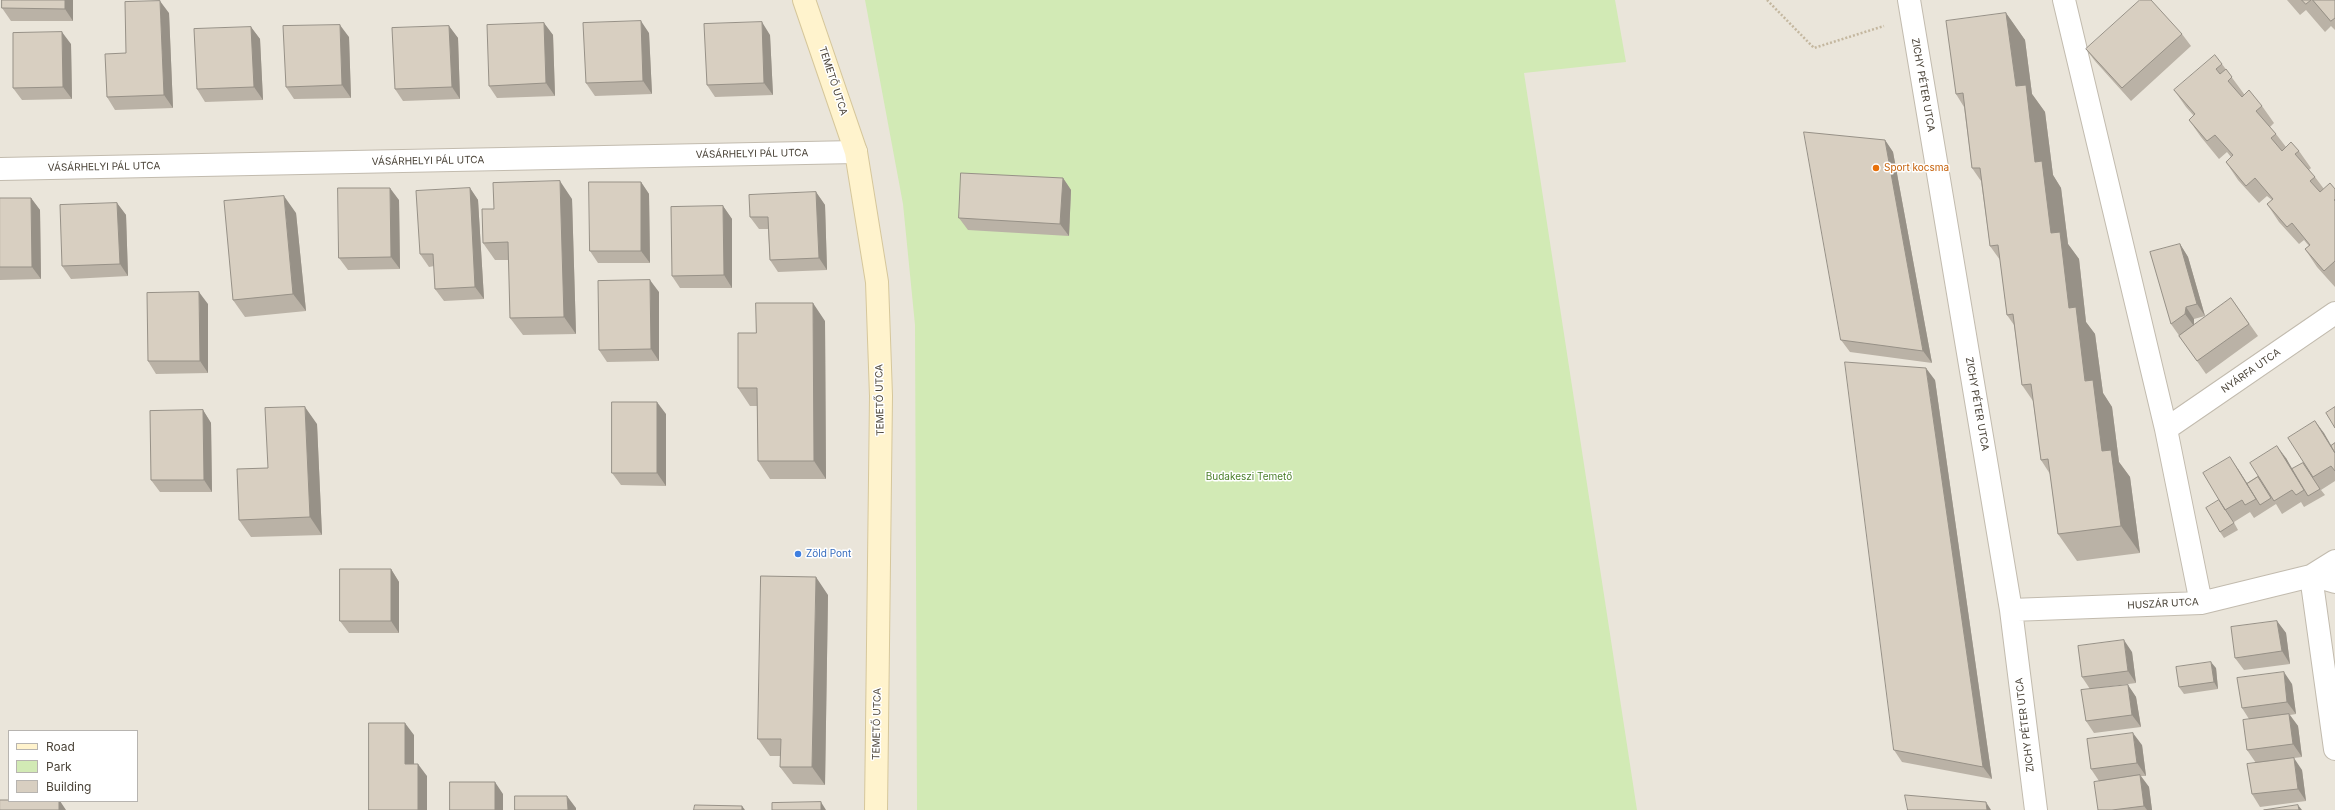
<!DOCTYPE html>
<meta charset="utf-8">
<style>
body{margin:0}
#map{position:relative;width:2335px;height:810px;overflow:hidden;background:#f6f3ec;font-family:Inter,sans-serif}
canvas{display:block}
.legend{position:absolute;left:8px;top:730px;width:130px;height:72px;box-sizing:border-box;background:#fff;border:1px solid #b7b4b0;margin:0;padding:5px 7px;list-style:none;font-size:12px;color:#4b4439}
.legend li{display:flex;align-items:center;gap:8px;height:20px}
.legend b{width:20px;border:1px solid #b7b4b0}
</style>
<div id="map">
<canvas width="2335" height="810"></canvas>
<ul class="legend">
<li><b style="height:5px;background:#fff3cd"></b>Road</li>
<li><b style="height:11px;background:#d2eab5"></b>Park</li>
<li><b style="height:11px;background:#d8cfc1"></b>Building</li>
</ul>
</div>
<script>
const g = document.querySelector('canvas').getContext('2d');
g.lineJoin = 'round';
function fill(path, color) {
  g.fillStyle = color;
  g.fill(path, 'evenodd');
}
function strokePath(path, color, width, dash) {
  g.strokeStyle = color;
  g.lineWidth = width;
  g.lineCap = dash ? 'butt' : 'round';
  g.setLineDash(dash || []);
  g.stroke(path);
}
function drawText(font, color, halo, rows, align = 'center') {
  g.font = font + ' Inter,sans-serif';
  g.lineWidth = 3;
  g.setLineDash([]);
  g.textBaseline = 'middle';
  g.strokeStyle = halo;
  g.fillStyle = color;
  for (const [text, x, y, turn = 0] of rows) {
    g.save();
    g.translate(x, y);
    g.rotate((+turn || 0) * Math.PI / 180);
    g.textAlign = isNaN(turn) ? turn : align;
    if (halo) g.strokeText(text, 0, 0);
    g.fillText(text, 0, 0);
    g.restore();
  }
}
fill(new Path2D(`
 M0 0H2335V810H0ZM9 731H137V801H9Z`), '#eae5da');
fill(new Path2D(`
 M865 0H1615L1626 62 1524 73 1637 810H917L915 325 903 204Z`), '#d2eab5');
const lane = new Path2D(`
 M2311 576 2335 583`);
const street = new Path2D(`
 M1909 0 2011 610 2036 810
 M2064 0 2166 429 2201 603
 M0 169 856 152
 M2166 429 2335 313
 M2311 576 2335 749
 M2011 610 2201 603 2311 576 2335 561`);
const secondary = new Path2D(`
 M804 0 856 152 877 282 881 396 876 810`);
strokePath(lane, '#c2bbae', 22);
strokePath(street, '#c2bbae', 24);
strokePath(secondary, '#d6c79b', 24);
strokePath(new Path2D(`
 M1767 0 1814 48 1884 26`), '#c4b79f', 2.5, [2, 2]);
strokePath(lane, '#fff', 20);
strokePath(street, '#fff', 22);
strokePath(secondary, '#fff3cd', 22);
fill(new Path2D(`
 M2 0H73V21H11L2 8Z
 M2287 0H2335V30L2331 26 2325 32 2306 10 2300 15Z
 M169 13 173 108 115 110 107 97 126 53Z
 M2006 13 2025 40 2032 94 2045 112 2053 175 2061 188 2068 244 2079 259 2086 322 2095 334 2103 393 2112 407 2119 462 2130 477 2140 553 2077 561 2058 534 2050 474 2041 460 2033 401 2022 385 2014 325 2007 315 2000 260 1990 246 1981 181 1972 168 1964 107 1956 94Z
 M544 23 553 35 555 96 497 98 489 86Z
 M449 26 458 38 460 99 403 101 395 89Z
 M251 27 260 39 263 100 205 102 197 89Z
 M649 33 652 94 595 96 586 83Z
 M2182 34 2191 46 2131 101 2095 61 2086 49Z
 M770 35 773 95 715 97 707 85Z
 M349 37 351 98 294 99 286 87Z
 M71 44 72 99 22 100 13 88Z
 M2222 64 2244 94 2262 106 2274 123 2270 127 2276 134 2286 147 2299 151 2311 168 2309 170 2315 177 2324 189H2335V287L2317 267 2305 249 2309 246 2304 240 2299 244 2279 222 2267 204 2272 200 2267 196 2259 203 2238 180 2226 162 2231 157 2227 152 2219 159 2201 137 2189 120 2194 116 2186 107 2174 90Z
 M1885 140 1893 152 1932 363 1850 352 1841 340Z
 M1063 178 1071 190 1069 236 968 230 959 218Z
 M641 182 649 194 650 263H598L590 251Z
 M470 188 478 200 484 299 444 301 435 289 434 266 429 267 420 254Z
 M816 192 825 205 827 270 778 272 770 260 768 229H759L750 217Z
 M0 198H31L40 210 41 279 0 280Z
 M572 199 576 334 523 335 510 318 509 260H495L483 243 494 209Z
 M399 200 400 269 348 270 339 258Z
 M117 203 126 215 128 276 71 279 62 266Z
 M723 206 732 219V288H680L672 276Z
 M296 213 306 311 245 317 233 300Z
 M2180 244 2188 257 2205 316 2194 319V325L2231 298 2258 336 2206 374 2171 324Z
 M659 292V361L607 362 599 350Z
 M208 304V373L156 374 148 361Z
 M825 321 826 479H770L758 461 757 406H750L738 388 756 333Z
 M1935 380 1992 779 1902 762 1894 750Z
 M203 410 211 423 212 492H160L151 480Z
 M666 414V486L621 485 612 473Z
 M2315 421 2331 446 2335 443V481L2321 490 2325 495 2304 507 2301 502 2282 514 2276 504 2254 518 2250 512 2234 522 2232 519 2238 530 2224 538 2220 532 2219 500 2238 469 2247 483 2286 458 2292 469 2303 463Z
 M317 424 322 535 251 537 239 520 268 468Z
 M391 569 399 582V633H349L340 621Z
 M828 595 825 785 793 784 780 767 781 756H770L758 739Z
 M2277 621 2286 633 2290 664 2244 670 2235 658Z
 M2132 652 2136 683 2090 689 2082 677Z
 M2216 668 2218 689 2184 694 2179 687Z
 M2292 684 2296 714 2290 715 2298 726 2302 757 2278 760 2302 770 2306 801 2260 807 2252 794 2256 763 2247 750 2249 719 2242 708Z
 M2128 685 2136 697 2141 727 2094 733 2086 721Z
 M2142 745 2146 776H2141L2149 787 2152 810H2098L2099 781 2091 769Z`), '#bab2a6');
fill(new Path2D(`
 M65 0H73V21L65 9Z
 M160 1 169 13 173 108 164 95Z
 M2006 13 2025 40 2032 94 2045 112 2053 175 2061 188 2068 244 2079 259 2086 322 2095 334 2103 393 2112 407 2119 462 2130 477 2140 553 2121 526 2102 451 2051 233 2035 162 2016 86Z
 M641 21 649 33 652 94 643 81Z
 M762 22 770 35 773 95 764 83Z
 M544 23 553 35 555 96 546 83Z
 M340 25 349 37 351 98 342 85Z
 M449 26 458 38 460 99 452 87Z
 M251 27 260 39 263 100 254 87Z
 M62 32 71 44 72 99 63 87Z
 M1885 140 1893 152 1932 363 1923 351Z
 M1063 178 1071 190 1069 236 1060 224Z
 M560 181 572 199 576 334 564 317Z
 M641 182 649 194 650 263 641 251Z
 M390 188 399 200 400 269 391 257Z
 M470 188 478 200 484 299 475 287Z
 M816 192 825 205 827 270 819 258Z
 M284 196 296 213 306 311 293 294Z
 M31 198 40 210 41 279 32 267Z
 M117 203 126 215 128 276 120 264Z
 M723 206 732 219V288L724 275Z
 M2180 244 2188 257 2205 316 2197 304Z
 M650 280 659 292V361L651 349Z
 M199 292 208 304V373L200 361Z
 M813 303 825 321 826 479 814 461Z
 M2186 307 2194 319V326L2185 314Z
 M1926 368 1935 380 1992 779 1983 767Z
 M657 402 666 414V486L657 473Z
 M305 407 317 424 322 535 310 517Z
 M203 410 211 423 212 492 204 480Z
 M2315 421 2324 433 2335 452V453Z
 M2277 446 2286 458 2308 496 2304 490Z
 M2230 457 2238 469 2260 504 2256 499Z
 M391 569 399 582V633L391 621Z
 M816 577 828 595 825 785 812 767Z
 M2277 621 2286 633 2290 664 2282 651Z
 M2124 640 2132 652 2136 683 2128 671Z
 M2211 662 2216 668 2218 689 2214 682Z
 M2284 672 2292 684 2296 714 2287 702Z
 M2128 685 2136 697 2141 727 2132 715Z
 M2289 714 2298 726 2302 757 2293 744Z
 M405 723 414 735V776L405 764Z
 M2133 733 2142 745 2146 776 2137 763Z
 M2294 758 2302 770 2306 801 2298 789Z
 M418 764 427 776V810H418Z
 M2140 775 2149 787 2152 810H2147L2144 806Z
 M495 782 503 794V810H495Z
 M567 796 576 808V810H568Z
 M59 801H60L66 810H59Z
 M821 802 826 810H821Z
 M1986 802 1991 810H1987Z
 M2298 805 2302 810H2299Z
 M742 806 745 810H742Z`), '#979187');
const building = new Path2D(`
 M2 0H65V9L2 8Z
 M2140 0H2151L2182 34 2122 88 2086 49Z
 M2302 0H2311L2306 4Z
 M2313 0H2335V18L2331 21Z
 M160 1 164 95 107 97 105 54 126 53 125 2Z
 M2006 13 2016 86 2026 85 2035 162 2042 161 2051 233 2060 232 2069 308 2076 307 2085 381 2093 380 2102 451 2111 450 2121 526 2058 534 2048 459 2041 460 2031 384 2022 385 2013 314 2007 315 1998 245 1990 246 1980 168H1972L1963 93 1956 94 1946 21Z
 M641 21 643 81 586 83 583 23Z
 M762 22 764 83 707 85 704 24Z
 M544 23 546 83 489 86 487 25Z
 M340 25 342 85 286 87 283 26Z
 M449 26 452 87 395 89 392 28Z
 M251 27 254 87 197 89 194 29Z
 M62 32 63 87 13 88V33Z
 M2215 55 2222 64 2216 69 2220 74 2226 69 2232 77 2228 81 2242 97 2249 90 2262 106 2256 111 2276 134 2271 138 2282 151 2291 142 2299 151 2295 154 2315 177 2310 181 2320 192 2330 183 2335 189V199L2334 200 2335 201V261L2324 271 2305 249 2310 245 2292 223 2287 227 2267 204 2273 199 2255 178 2246 186 2226 162 2233 155 2215 135 2207 141 2189 120 2195 114 2174 90Z
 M1804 132 1885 140 1923 351 1841 340Z
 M961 173 1063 178 1060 224 959 218Z
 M560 181 564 317 510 318 508 242 483 243 482 209H494L493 183Z
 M589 182H641V251H590Z
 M338 188H390L391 257 339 258Z
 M470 188 475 287 435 289 433 254H420L416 191Z
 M816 192 819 258 770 260 768 217H750L749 195Z
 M284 196 293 294 233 300 224 201Z
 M0 198H31L32 267H0Z
 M117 203 120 264 62 266 60 205Z
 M723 206 724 275 672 276 671 207Z
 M2180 244 2197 304 2186 307 2185 314 2171 324 2150 252Z
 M650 280 651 349 599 350 598 281Z
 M199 292 200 361H148L147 293Z
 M2231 298 2249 324 2197 361 2179 336Z
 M756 303H813L814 461H758L757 388H738V333H756Z
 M1845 362 1926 368 1983 767 1894 750Z
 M612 402H657V473H612Z
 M305 407 310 517 239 520 237 469 268 468 265 408Z
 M2335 407V428L2326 413Z
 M203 410 204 480H151L150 411Z
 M2315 421 2335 453V471L2331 466 2313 477 2288 438Z
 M2335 443V453L2331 446Z
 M2277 446 2304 490 2296 495 2292 490 2274 501 2250 463Z
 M2230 457 2256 499 2245 505 2242 500 2225 510 2203 473Z
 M2303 463 2320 489 2308 496 2292 469Z
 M2258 477 2271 498 2260 505 2247 484Z
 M2219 500 2234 523 2220 532 2206 508Z
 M340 569H391V621H340Z
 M761 576 816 577 812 767H780L781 739H758Z
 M2277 621 2282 651 2235 658 2231 627Z
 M2124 640 2128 671 2082 677 2078 646Z
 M2211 662 2214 682 2179 687 2176 667Z
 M2284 672 2287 702 2242 708 2237 678Z
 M2128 685 2132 715 2086 721 2081 690Z
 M2289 714 2293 744 2247 750 2243 720Z
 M369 723H405V764H418V810H369Z
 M2133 733 2137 763 2091 769 2087 739Z
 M2294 758 2298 789 2252 794 2247 764Z
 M2140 775 2144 806 2112 810H2098L2094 782Z
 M450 782H495V810H450Z
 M1905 795 1986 802 1987 810H1908Z
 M515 796H567L568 810H515Z
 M0 800H9V801H59V810H0Z
 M821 802V810H772V803Z
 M695 805 742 806V810H694Z
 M2298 805 2299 810H2264Z`);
fill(building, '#d8cfc1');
strokePath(building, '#979187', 1);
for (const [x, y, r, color] of [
 [1876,168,4,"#e8710a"],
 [798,554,4,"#3f7fe0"]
]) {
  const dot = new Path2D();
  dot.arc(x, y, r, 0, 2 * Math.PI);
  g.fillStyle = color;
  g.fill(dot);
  strokePath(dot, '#fff', 1.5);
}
drawText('10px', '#4b4439', '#fff', [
 ["TEMETŐ UTCA",833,81,72],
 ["ZICHY PÉTER UTCA",1923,85,80],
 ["VÁSÁRHELYI PÁL UTCA",752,154,-1],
 ["VÁSÁRHELYI PÁL UTCA",428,161,-1],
 ["VÁSÁRHELYI PÁL UTCA",104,167,-1],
 ["NYÁRFA UTCA",2251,371,-35],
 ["TEMETŐ UTCA",880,400,-91],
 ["ZICHY PÉTER UTCA",1977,404,80],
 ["HUSZÁR UTCA",2163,604,-3],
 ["TEMETŐ UTCA",877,724,-89],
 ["ZICHY PÉTER UTCA",2025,725,-97]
]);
drawText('10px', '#c56008', '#fff', [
 ["Sport kocsma",1884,168]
], 'left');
drawText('10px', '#4a7f2a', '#fff', [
 ["Budakeszi Temető",1249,477]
]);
drawText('10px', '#366cbe', '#fff', [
 ["Zöld Pont",806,554]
], 'left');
</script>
